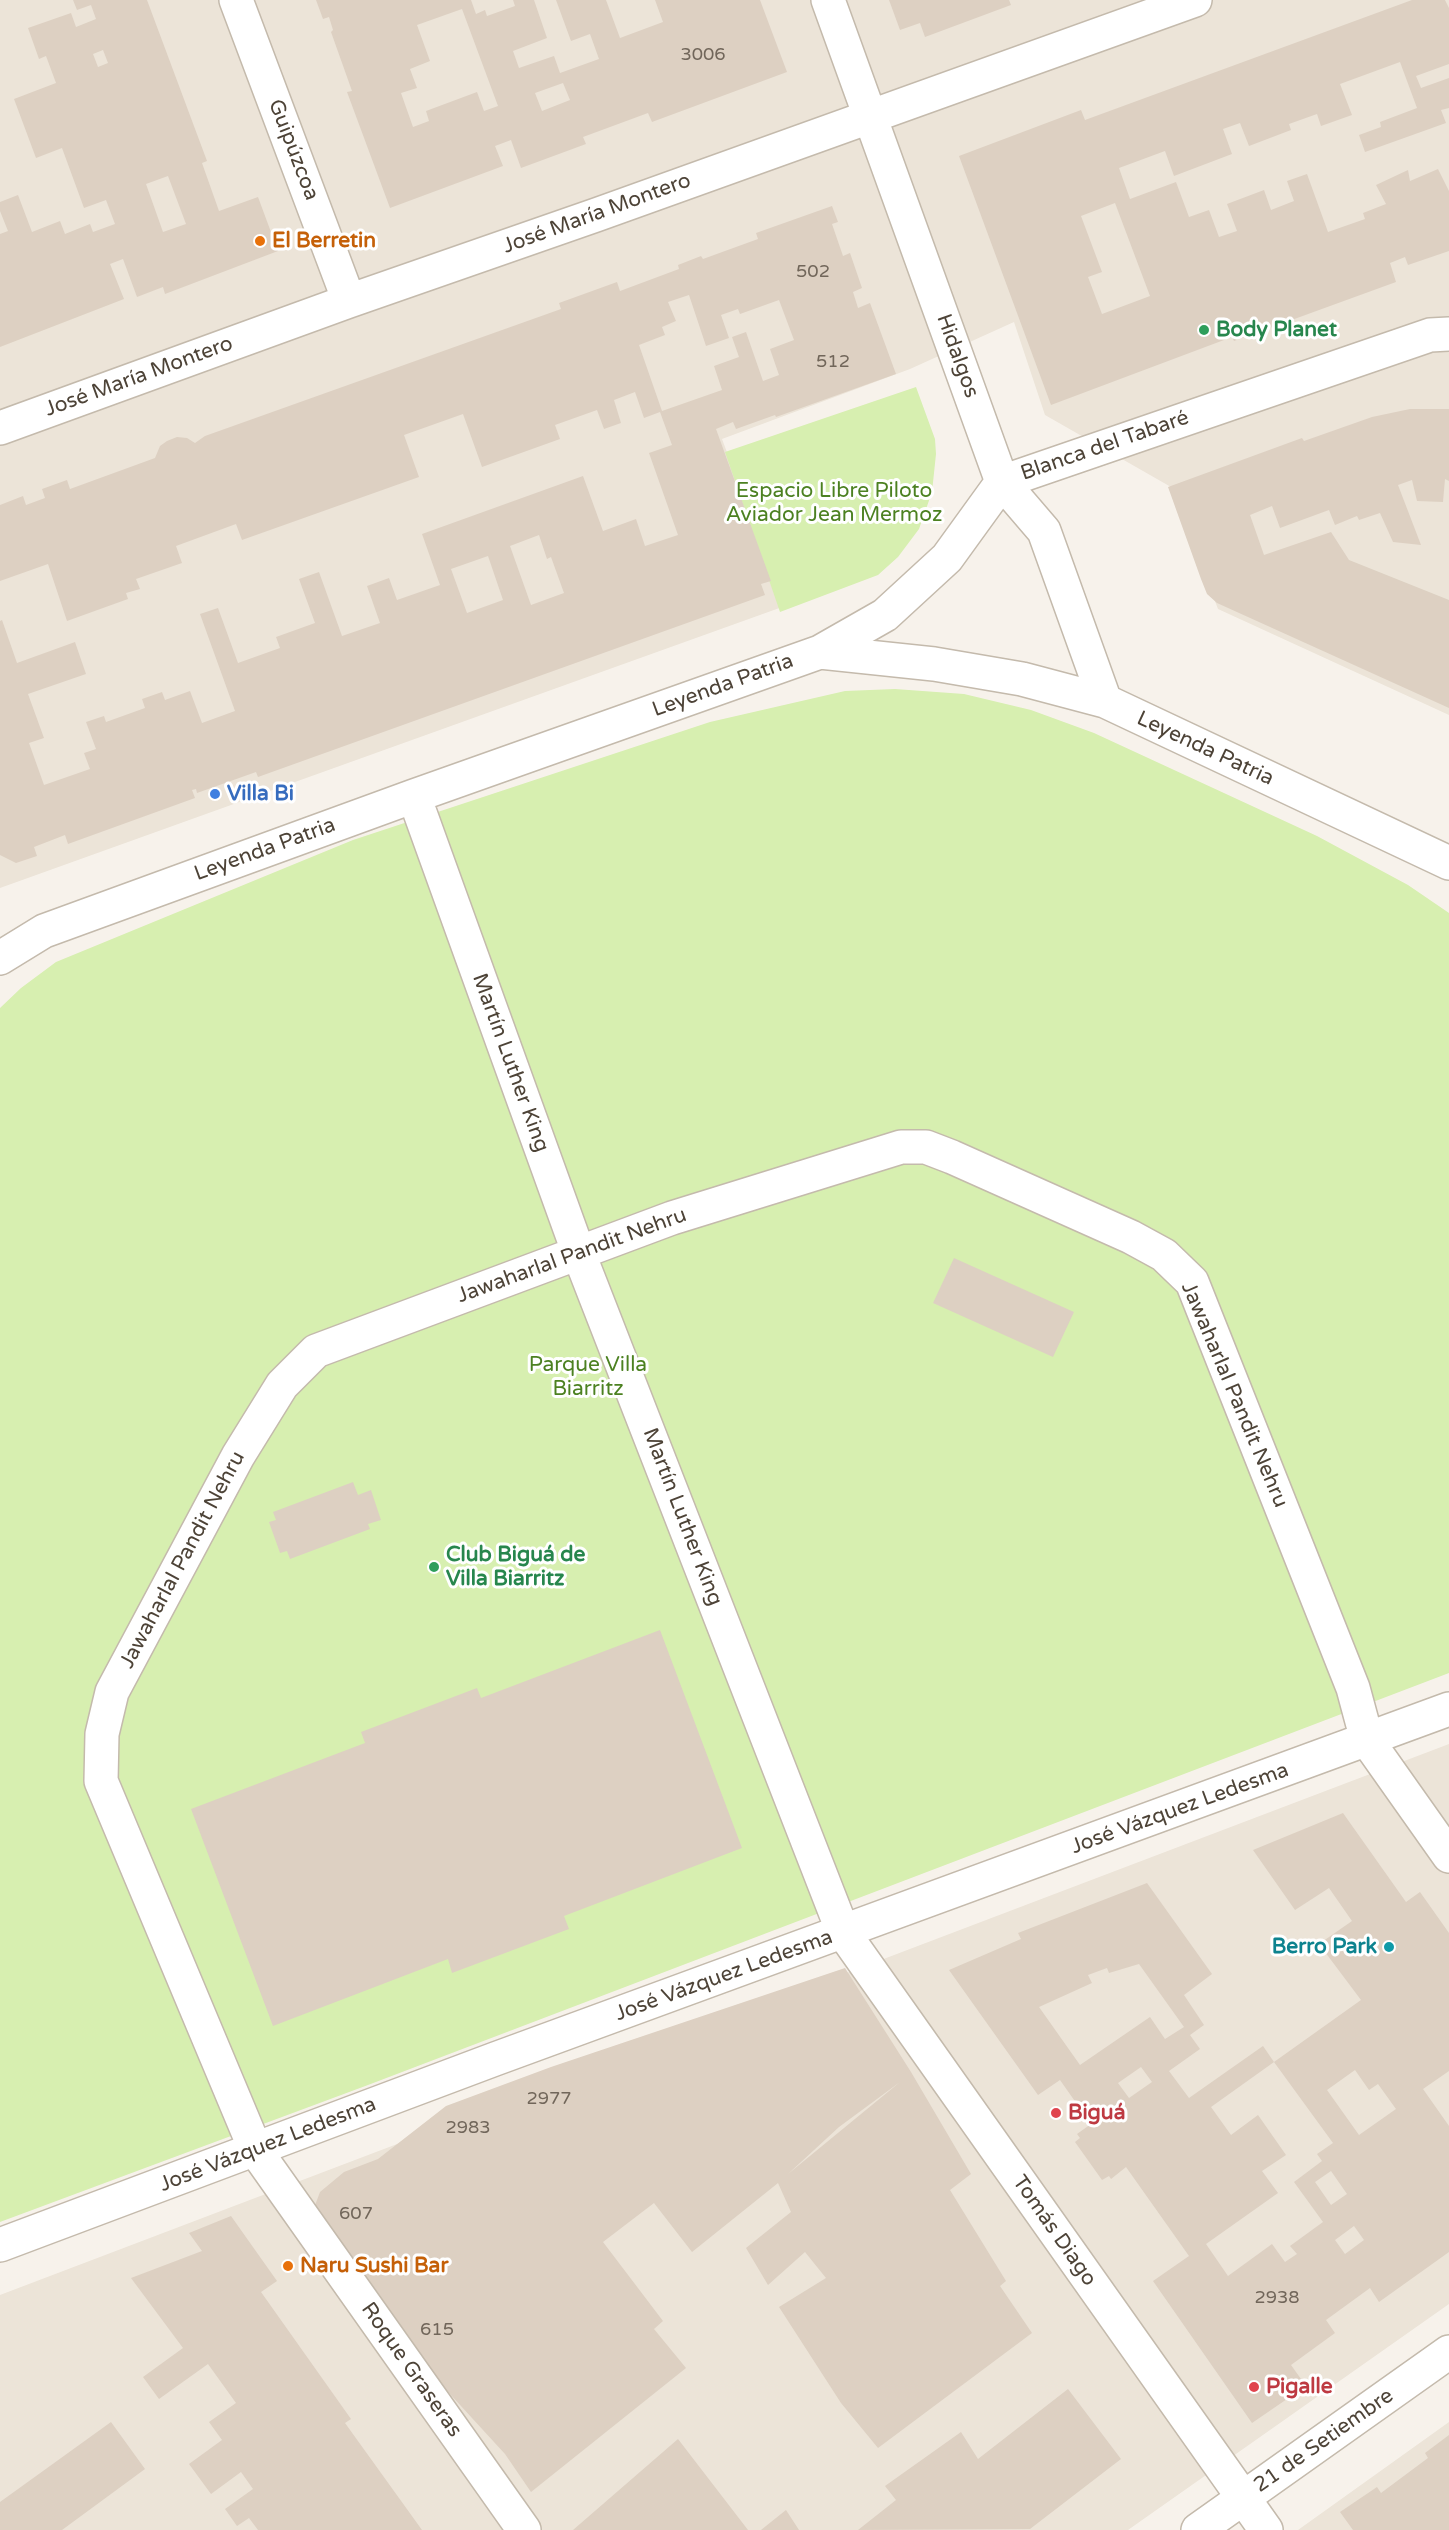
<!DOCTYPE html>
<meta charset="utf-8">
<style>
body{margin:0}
canvas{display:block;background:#f7f2eb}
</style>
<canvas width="1449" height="2530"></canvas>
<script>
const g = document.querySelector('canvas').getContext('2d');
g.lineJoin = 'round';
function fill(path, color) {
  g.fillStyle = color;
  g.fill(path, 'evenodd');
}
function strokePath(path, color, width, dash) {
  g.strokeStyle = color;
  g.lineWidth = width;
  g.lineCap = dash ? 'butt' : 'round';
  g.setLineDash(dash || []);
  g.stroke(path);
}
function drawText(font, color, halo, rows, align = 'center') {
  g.font = font + ' "Varela Round",sans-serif';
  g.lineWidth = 6;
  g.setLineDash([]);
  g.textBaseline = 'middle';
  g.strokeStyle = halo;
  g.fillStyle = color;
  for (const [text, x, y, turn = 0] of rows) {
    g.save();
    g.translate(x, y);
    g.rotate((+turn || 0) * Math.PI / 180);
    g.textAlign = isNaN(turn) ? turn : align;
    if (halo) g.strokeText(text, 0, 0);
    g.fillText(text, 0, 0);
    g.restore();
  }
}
fill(new Path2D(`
 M0 0H1449V715L1218 609 1171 487 1045 415 1014 322 910 369 722 439 785 606 0 888Z
 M1449 1744V2304L1128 2530H0V2295Z
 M1449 2422V2530H1298Z`), '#ece4d8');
fill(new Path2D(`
 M916 387 935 439 936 454 932 492 919 529 898 557 878 575 780 612 725 452Z
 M895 689 964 694 1031 710 1094 733 1317 836 1408 885 1449 913V1673L368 2085 0 2222V1008L21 988 56 962 353 840 710 722 845 691Z`), '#d7efb0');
fill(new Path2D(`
 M73 0H147L207 161 202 163 219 211 258 197 278 251 165 294 163 287 137 297 123 259 110 264 124 299 0 347V234L8 231 0 211V202L18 195 32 232 60 221 65 234 90 224 93 232 115 224 106 200 84 208 62 148 36 158 14 99 56 83 46 56 39 59 28 28 71 13 76 27 96 19 91 5 77 10ZM103 50 108 63 98 67 93 54ZM168 176 186 224 163 232 146 184Z
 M316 0H471L476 14 485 10 487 16 515 6 513 0H534L547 38 513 51 519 68 554 56 560 73 599 59 590 34 571 41 556 0H606L620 38 663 22 655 0H760L787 72 652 122 648 113 583 137 586 144 521 168 511 140 495 146 503 166 390 208 347 92 352 91 331 32 333 30 329 17 323 19ZM462 9 498 106 484 111 477 92 426 111 429 121 413 127 401 93 417 88 410 69 430 61 417 25ZM563 83 570 100 542 111 535 93Z
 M889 0H1009L1011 5 925 37 920 23 900 30Z
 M1412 0H1445L1449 8V64L1416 76 1421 88 1449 78V108L1441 110 1446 123 1365 152 1359 135 1381 127 1380 122 1417 108 1400 62 1340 84 1352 115 1321 126 1317 114 1289 124 1291 130 1249 146 1240 123 1223 129 1232 154 1174 176 1165 151 1119 168 1130 199 1176 182 1189 217 1209 210 1219 237 1237 231 1227 204 1264 190 1271 210 1294 201 1287 181 1307 174 1328 232 1365 219 1363 213 1386 204 1376 185 1408 170 1410 181 1438 169 1449 191V251L1408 265 1405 257 1390 263 1396 282 1234 341 1232 337 1051 405 959 156 1081 110 1085 120ZM1115 203 1150 296 1102 314 1088 277 1102 272 1081 216Z
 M832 206 838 222 832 224 843 256 850 253 862 288 853 292 858 308 870 303 896 374 776 417 775 415 736 429 733 422 716 429 771 581 761 584 765 595 258 777 256 772 197 793 196 789 192 790 195 798 68 844 65 835 34 847 37 856 16 863 0 855V621L2 620 17 663 75 642 86 674 28 694 44 738 29 743 44 785 90 769 84 753 96 749 86 722 104 716 106 722 145 708 142 699 162 692 165 700 190 691 202 723 235 711 200 614 218 608 238 663 280 648 276 637 315 623 299 579 319 572 342 636 380 623 367 586 389 578 397 600 440 585 422 534 583 476 603 531 636 519 645 546 678 535 649 453 672 445 660 412 644 418 635 392 614 400 621 423 604 429 597 410 555 425 560 439 482 467 463 414 404 435 419 477 242 540 236 524 176 546 182 563 136 579 140 589 126 593 128 599 67 621 48 564 0 581V505L23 496 26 505 45 498 42 489 67 480 70 489 155 458 160 446 167 441 177 437 187 438 195 443 205 436 561 309 559 303 617 282 620 291 679 269 678 265 701 256 703 259 758 239 756 233ZM689 295 706 346 729 338 721 315 738 309 740 314 779 300 794 340 770 349 779 375 763 381 746 332 732 337 739 357 714 366 722 390 662 411 639 345 665 335 662 327 676 321 668 302ZM539 535 547 559 551 557 564 593 531 605 510 546ZM488 556 503 600 467 613 451 569Z
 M1410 409H1449V481L1445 479 1443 502 1417 501 1412 480 1398 485 1421 545 1393 542 1380 513 1359 520 1357 516 1335 525 1329 510 1280 528 1272 506 1250 515 1264 555 1331 532 1349 560 1449 600V708L1217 603 1207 594 1201 579 1168 487 1302 438 1304 441 1372 417Z
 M954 1258 1074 1312 1053 1357 933 1303Z
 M353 1482 358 1495 371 1490 381 1520 368 1524 370 1529 290 1559 287 1551 280 1553 269 1522 276 1520 273 1512Z
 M660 1630 742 1848 564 1916 569 1929 452 1973 448 1959 273 2026 191 1809 365 1743 361 1732 477 1688 481 1698Z
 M1343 1813 1406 1902 1420 1892 1449 1933V2071L1423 2089 1449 2126V2252L1379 2302 1370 2288 1326 2320 1335 2333 1291 2365 1306 2386 1252 2423 1153 2281 1189 2256 1126 2167 1111 2179 1109 2176 1102 2180 1075 2142 1080 2138 1077 2134 1091 2124 1060 2080 1038 2095 949 1970 1021 1939 1018 1933 1147 1883 1212 1974 1184 1995 1204 2025 1190 2035 1200 2049 1169 2071 1189 2098 1263 2046 1274 2062 1361 2000 1319 1944 1352 1921 1329 1888 1295 1910 1253 1850ZM1139 1964 1184 2027 1165 2039 1150 2017 1080 2065 1039 2007 1092 1983 1088 1975 1107 1968 1109 1973ZM1274 2062 1333 2143 1317 2154 1322 2161 1294 2182 1323 2222 1290 2246 1297 2254 1285 2262 1272 2244 1228 2276 1206 2244 1278 2193 1262 2171 1286 2155 1258 2115 1231 2135 1211 2107ZM1141 2067 1152 2082 1129 2098 1118 2083ZM1355 2070 1369 2090 1378 2084 1396 2109 1359 2135 1327 2090ZM1331 2171 1347 2194 1331 2205 1315 2182ZM1354 2226 1364 2240 1345 2254 1335 2240Z
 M845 1968 911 2072 971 2174 950 2190 1006 2281 1000 2286 1032 2333 878 2448 841 2403 779 2307 826 2278 805 2252 768 2285 746 2248 791 2212 778 2183 692 2252 654 2203 603 2242 663 2321 654 2329 686 2368 531 2492 505 2454 428 2370 314 2208 320 2192 344 2172 378 2159 446 2106 551 2067ZM900 2082 788 2174 839 2127Z
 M231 2216 277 2281 261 2292 351 2419 345 2423 422 2530H258L249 2518 237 2526 225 2509 253 2489 241 2472 211 2494 189 2464 222 2440 209 2422 236 2403 208 2364 159 2399 143 2377 183 2348 131 2278 202 2251 189 2233Z
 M1068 2389 1121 2459 1030 2529 858 2530 896 2500 885 2486 961 2432 978 2459Z
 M111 2422 145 2469 62 2530H0V2502Z
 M1449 2435V2530H1353L1340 2512 1377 2487 1381 2493 1428 2458 1425 2453Z
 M678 2439 748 2530H573Z
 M786 2510 799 2530H761Z`), '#ddd0c2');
const minor = new Path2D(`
 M236 0 349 301
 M828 0 1002 482 1044 531 1105 701
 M0 428 349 301 596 215 1195 0
 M820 652 885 615 947 558 1002 482 1430 335 1449 334
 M414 796 579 1254 843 1932 1266 2530
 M0 958 44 931 414 796 820 652 934 664 1022 679 1105 701 1449 863
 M0 2245 495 2059 1449 1709
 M524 2530 256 2151 101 1781 102 1734 112 1692 238 1456 282 1385 316 1351 672 1218 901 1147H926L952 1157 1131 1237 1164 1255 1192 1282 1353 1688 1367 1740 1449 1856
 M1198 2530 1449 2352`);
strokePath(minor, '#c4baac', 36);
strokePath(minor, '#fff', 33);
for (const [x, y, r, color] of [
 [260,241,6,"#e8710a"],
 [1204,330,6,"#2e9e5b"],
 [215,794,6,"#3f7fe0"],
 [434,1567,6,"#2e9e5b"],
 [1389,1947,6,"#0f9aa8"],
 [1056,2113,6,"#e0444e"],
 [288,2266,6,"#e8710a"],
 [1254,2387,6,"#e0444e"]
]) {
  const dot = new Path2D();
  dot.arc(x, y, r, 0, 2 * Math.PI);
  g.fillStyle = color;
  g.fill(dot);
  strokePath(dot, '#fff', 2);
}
drawText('18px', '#71665a', null, [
 ["3006",703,55],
 ["502",813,272],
 ["512",833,362],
 ["2977",549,2099],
 ["2983",468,2128],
 ["607",356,2214],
 ["2938",1277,2298],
 ["615",437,2330]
]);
drawText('21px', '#4d4337', '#fff', [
 ["Guipúzcoa",293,150,69],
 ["José María Montero",597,214,-20],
 ["Hidalgos",957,356,70],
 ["José María Montero",139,377,-20],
 ["Blanca del Tabaré",1105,446,-19],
 ["Leyenda Patria",723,686,-20],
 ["Leyenda Patria",1205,749,25],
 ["Leyenda Patria",265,850,-20],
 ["Martín Luther King",510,1063,70],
 ["Jawaharlal Pandit Nehru",572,1256,-20],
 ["Jawaharlal Pandit Nehru",1234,1395,67],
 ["Martín Luther King",682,1517,69],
 ["Jawaharlal Pandit Nehru",183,1560,-62],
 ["José Vázquez Ledesma",1180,1809,-20],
 ["José Vázquez Ledesma",724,1976,-20],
 ["José Vázquez Ledesma",268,2145,-21],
 ["Tomás Diago",1054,2231,55],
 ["Roque Graseras",411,2370,55],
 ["21 de Setiembre",1324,2441,-35]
]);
drawText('bold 21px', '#c56008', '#fff', [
 ["El Berretin",272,241],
 ["Naru Sushi Bar",300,2266]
], 'left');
drawText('bold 21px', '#27864d', '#fff', [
 ["Body Planet",1216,330],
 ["Club Biguá de",446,1555],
 ["Villa Biarritz",446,1579]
], 'left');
drawText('21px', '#4c8121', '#fff', [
 ["Espacio Libre Piloto",834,491],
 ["Aviador Jean Mermoz",834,515],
 ["Parque Villa",588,1365],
 ["Biarritz",588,1389]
]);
drawText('bold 21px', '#366cbe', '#fff', [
 ["Villa Bi",227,794]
], 'left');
drawText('bold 21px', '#0d838f', '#fff', [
 ["Berro Park",1377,1947]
], 'right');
drawText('bold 21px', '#be3a42', '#fff', [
 ["Biguá",1068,2113],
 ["Pigalle",1266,2387]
], 'left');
</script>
